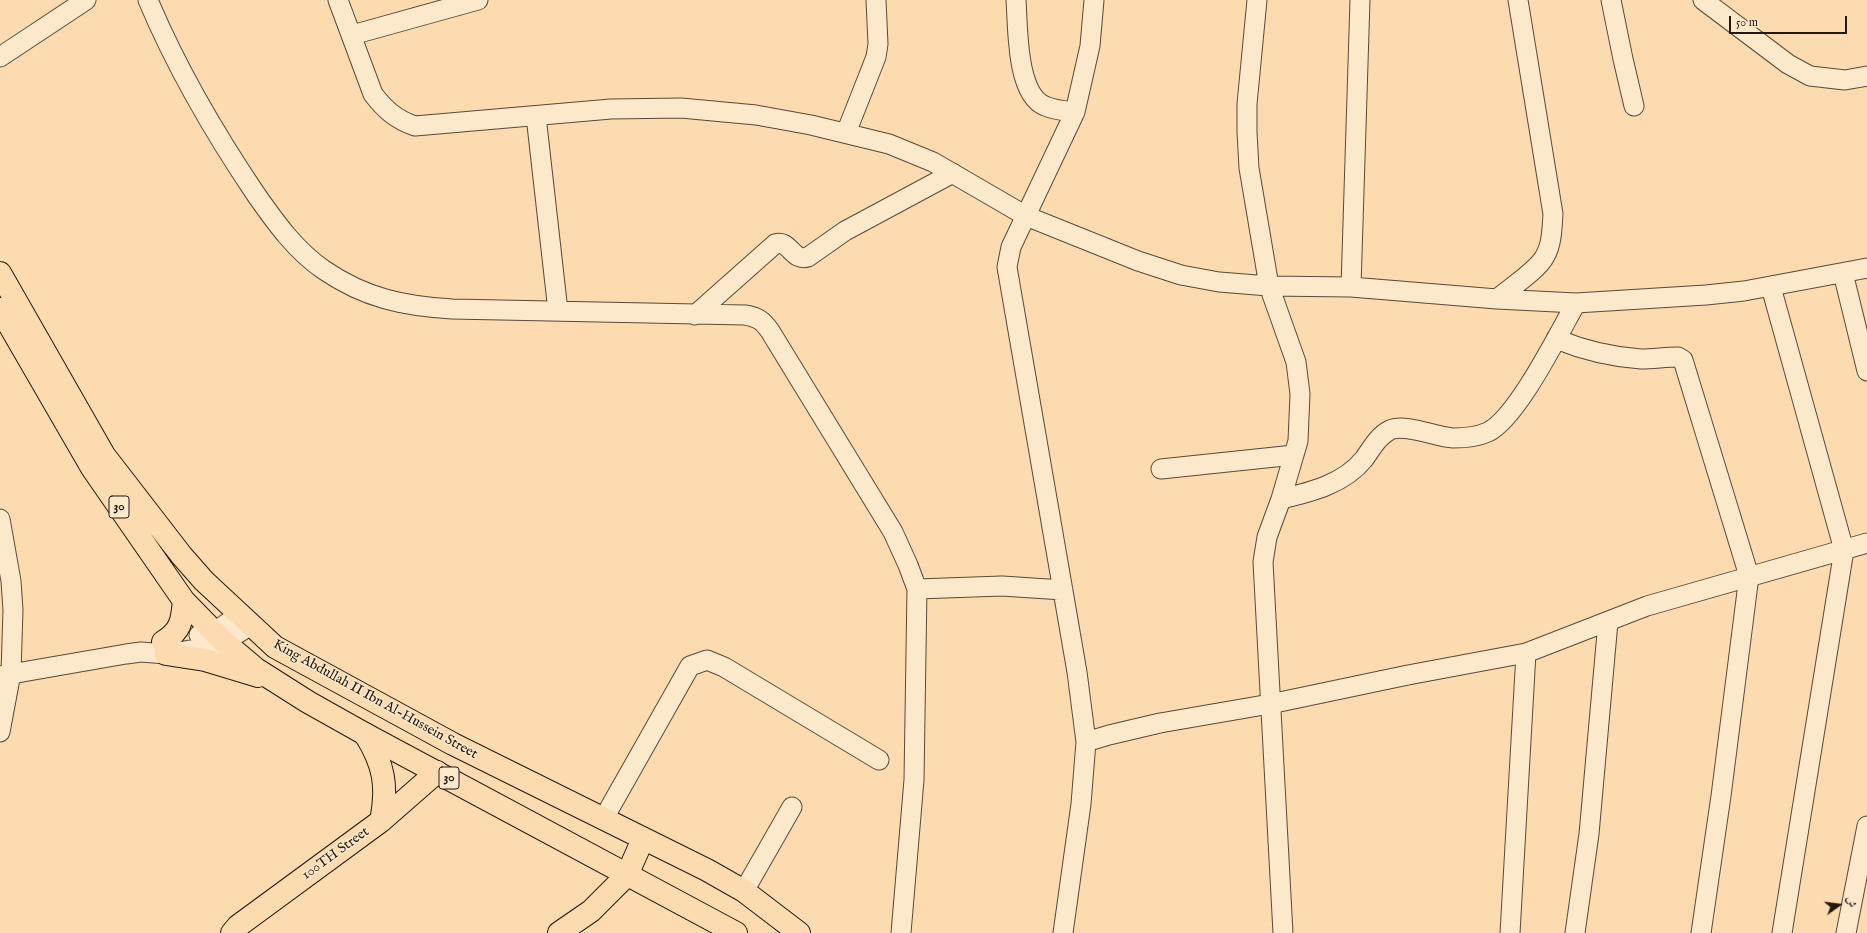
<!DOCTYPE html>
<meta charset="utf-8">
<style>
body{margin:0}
#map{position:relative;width:1867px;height:933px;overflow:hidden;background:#fbdbaf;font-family:"IM FELL English",Amiri,serif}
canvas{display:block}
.north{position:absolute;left:1819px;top:885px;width:40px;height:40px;-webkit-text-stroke:3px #fce8cb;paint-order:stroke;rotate:76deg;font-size:11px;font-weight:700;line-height:16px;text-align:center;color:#25190e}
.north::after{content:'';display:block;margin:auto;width:14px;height:18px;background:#25190e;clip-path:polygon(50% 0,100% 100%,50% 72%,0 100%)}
.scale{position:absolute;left:1729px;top:16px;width:118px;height:18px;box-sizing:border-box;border:2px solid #25190e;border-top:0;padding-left:5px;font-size:12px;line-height:14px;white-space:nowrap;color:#25190e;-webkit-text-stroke:3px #fce8cb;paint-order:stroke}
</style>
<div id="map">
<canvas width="1867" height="933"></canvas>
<div class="north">ش</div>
<div class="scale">50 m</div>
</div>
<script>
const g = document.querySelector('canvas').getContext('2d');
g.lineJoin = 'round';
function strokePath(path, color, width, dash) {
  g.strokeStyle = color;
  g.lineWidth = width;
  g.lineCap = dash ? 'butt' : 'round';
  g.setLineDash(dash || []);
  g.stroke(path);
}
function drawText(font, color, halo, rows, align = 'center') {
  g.font = font + ' "IM FELL English",serif';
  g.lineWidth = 3;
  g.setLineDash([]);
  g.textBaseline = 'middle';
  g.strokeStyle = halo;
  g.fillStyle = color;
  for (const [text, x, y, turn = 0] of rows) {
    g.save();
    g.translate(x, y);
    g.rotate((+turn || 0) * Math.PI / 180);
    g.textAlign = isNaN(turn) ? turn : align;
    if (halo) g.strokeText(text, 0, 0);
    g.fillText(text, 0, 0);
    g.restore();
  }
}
const minor = new Path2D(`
 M148 0C177 69 215 134 257 196 276 223 296 251 324 270 365 298 403 306 452 309L745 315C758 317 763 321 770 331L893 532 908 565 917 589 914 780 901 933
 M338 0 373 94C385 110 397 120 415 126L611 109 681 108 756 115 811 125 889 144 933 162 1026 216 1138 261 1181 275 1219 282 1269 286 1351 287 1497 299 1576 303 1706 295 1744 291 1867 268
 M1016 0C1018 27 1016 94 1045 106 1054 110 1065 111 1075 112
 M1257 0 1247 104V132L1249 168 1269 286 1296 362 1300 394 1298 441 1281 499 1267 537 1263 562 1283 933
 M1611 0 1623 59 1634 106
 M1703 0 1788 64 1810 76 1845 80 1867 76
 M352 35 478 0
 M0 57 86 0
 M536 116 558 311
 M846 133 876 57 878 44 876 0
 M1843 273 1867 371
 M1351 287 1360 0
 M1771 287 1844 550 1782 933
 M1497 299C1510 288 1538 270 1545 256 1552 244 1552 228 1553 214L1518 0
 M695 315 775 244C790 239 792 262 808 257L845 231 953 173
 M1556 339C1583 350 1611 357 1641 359 1653 359 1666 357 1678 357L1683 360 1749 576 1721 796 1701 933
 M1161 469 1294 455
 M1281 499C1311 492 1344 484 1364 459 1372 448 1378 436 1390 430 1405 423 1436 437 1453 438 1465 438 1477 437 1488 432 1517 418 1559 333 1576 303
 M0 519 11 581 13 610 11 673 0 732
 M917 589 1002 586 1063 590
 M199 635 214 632 241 614
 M0 676 126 654 141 652 166 654 196 649 224 642 251 625
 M1086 742 1109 735 1160 723 1270 704 1408 675 1526 653 1647 606 1867 543
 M604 818 690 666 707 660 724 667 879 760
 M744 891 792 807
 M1063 933 1081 804 1086 742 1077 672 1007 267 1011 247 1075 112 1090 46 1094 0
 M1510 933 1526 653
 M1575 933 1589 834 1608 622
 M1846 933 1867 826`);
const major = new Path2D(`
 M0 273 104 455 182 556 204 581 275 647 453 744 707 870 744 891 799 933
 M0 309 92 468 184 601 224 642 256 669 308 702 365 734 736 933
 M163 642C181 631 182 621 184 601
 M166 654 205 660 258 676`);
const highway = new Path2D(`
 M365 734C384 764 388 786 381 821
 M232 933 238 926 381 821 437 772
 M559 933 591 911 627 875 643 839`);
strokePath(minor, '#5a4a36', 21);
strokePath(major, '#25190e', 24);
strokePath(highway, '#25190e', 24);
strokePath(minor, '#fce8cb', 19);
strokePath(major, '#fbdbaf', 22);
strokePath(highway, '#fbdbaf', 22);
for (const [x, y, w] of [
 [119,507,20],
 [449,778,20]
]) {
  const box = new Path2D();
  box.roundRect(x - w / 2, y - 11, w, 22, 3);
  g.fillStyle = '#fce8cb';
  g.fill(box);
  strokePath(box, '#25190e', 1);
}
drawText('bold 13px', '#25190e', null, [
 ["30",119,507],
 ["30",449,778]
]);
drawText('14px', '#25190e', '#fce8cb', [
 ["King Abdullah II Ibn Al-Hussein Street",375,700,29],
 ["100TH Street",336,854,-36]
]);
</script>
